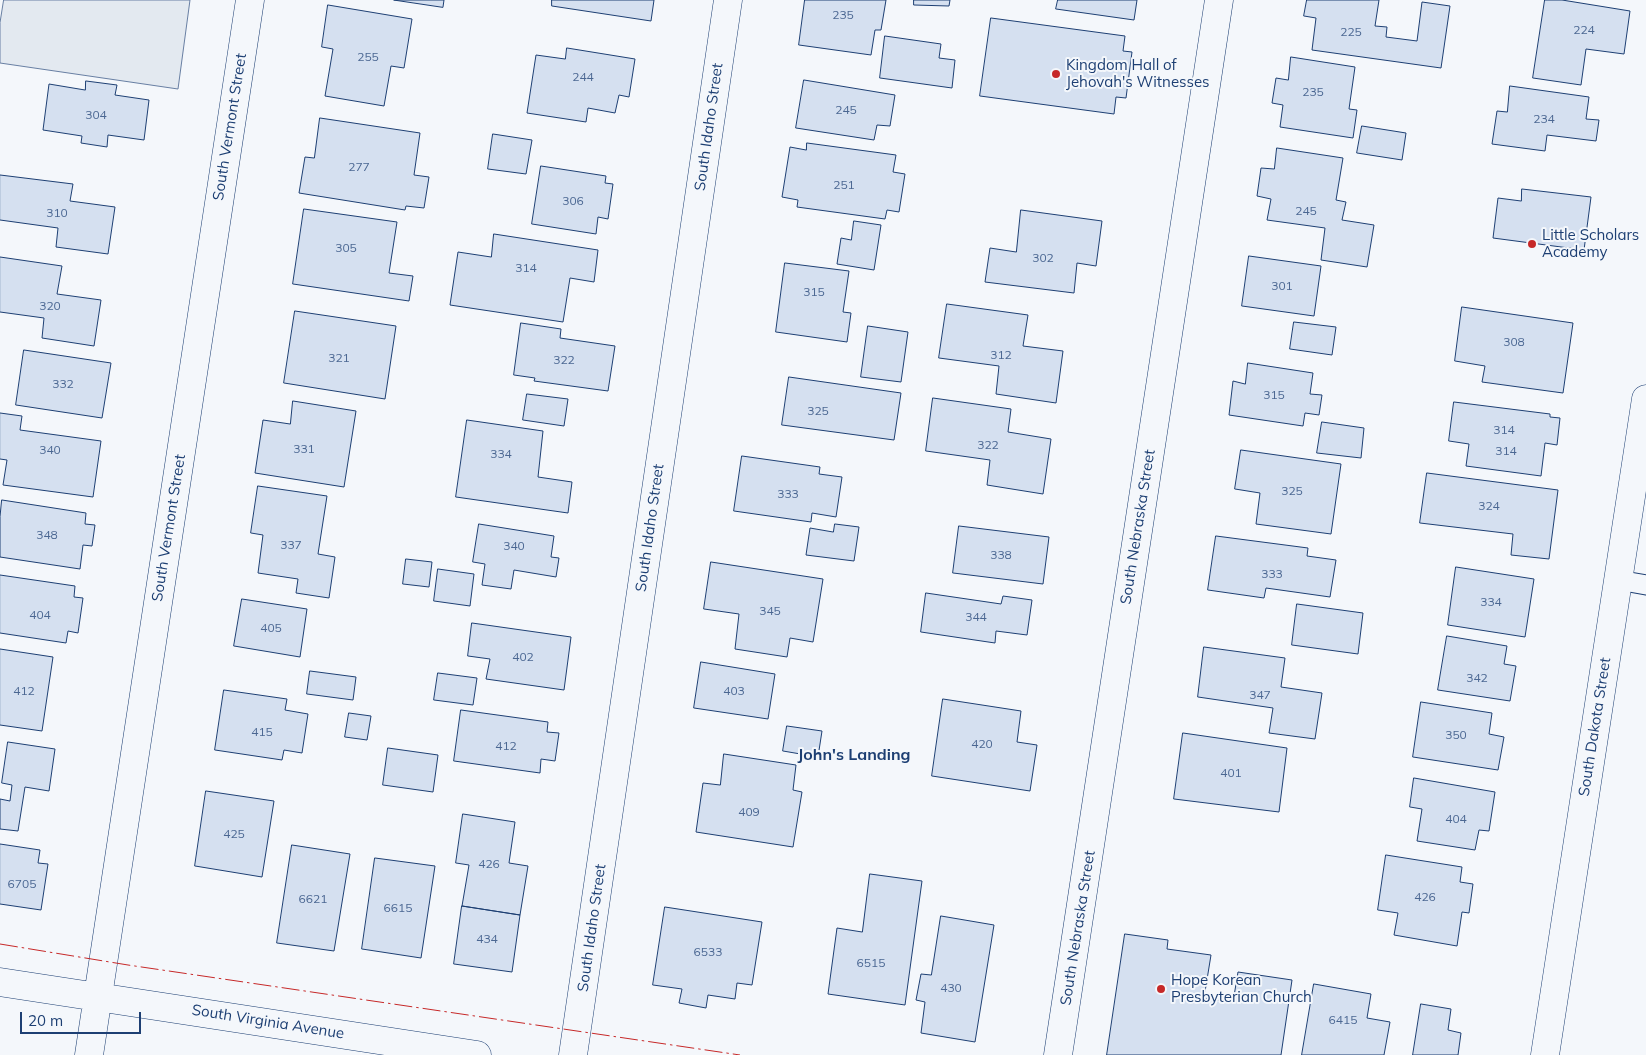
<!DOCTYPE html>
<style>
body{margin:0}
#map{position:relative;width:1646px;height:1055px;overflow:hidden;background:#f4f7fb;font-family:Mulish,sans-serif}
canvas{display:block}
.scale{position:absolute;left:20px;top:1012px;width:121px;height:22px;box-sizing:border-box;border:2px solid #1d3f73;border-top:0;padding-left:6px;font-size:15px;line-height:18px;white-space:nowrap;color:#1d3f73;-webkit-text-stroke:4px #f4f7fb;paint-order:stroke}
</style>
<div id="map">
<canvas width="1646" height="1055"></canvas>
<div class="scale">20 m</div>
</div>
<script>
const g = document.querySelector('canvas').getContext('2d');
g.lineJoin = 'round';
function fill(path, color) {
  g.fillStyle = color;
  g.fill(path, 'evenodd');
}
function strokePath(path, color, width, dash) {
  g.strokeStyle = color;
  g.lineWidth = width;
  g.lineCap = dash ? 'butt' : 'round';
  g.setLineDash(dash || []);
  g.stroke(path);
}
function drawText(font, color, halo, rows, align = 'center') {
  g.font = font + ' Mulish,sans-serif';
  g.lineWidth = 4;
  g.setLineDash([]);
  g.textBaseline = 'middle';
  g.strokeStyle = halo;
  g.fillStyle = color;
  for (const [text, x, y, turn = 0] of rows) {
    g.save();
    g.translate(x, y);
    g.rotate((+turn || 0) * Math.PI / 180);
    g.textAlign = isNaN(turn) ? turn : align;
    if (halo) g.strokeText(text, 0, 0);
    g.fillText(text, 0, 0);
    g.restore();
  }
}
const green = new Path2D(`
 M4 0H190L178 89 0 63V23Z`);
fill(green, '#e3e9f0');
strokePath(green, '#687fa3', 1);
const building = new Path2D(`
 M394 0H444L443 7Z
 M552 0H654L651 21 552 6Z
 M805 0H886L881 30H875L871 55 799 45Z
 M914 0H950L949 6 914 5Z
 M1058 0H1137L1134 20 1056 9Z
 M1307 0H1379L1375 26 1387 27 1386 37 1417 41 1422 2 1450 6 1441 68 1312 50 1316 18 1304 16Z
 M1545 0H1562L1630 11 1624 54 1586 49 1581 85 1533 78Z
 M328 5 412 19 404 68 391 66 384 106 325 96 333 49 322 47Z
 M991 18 1125 36 1123 51 1132 52 1126 98 1116 97 1114 114 980 96Z
 M885 36 941 44 939 58 955 60 952 88 880 78Z
 M567 48 635 59 629 97 619 95 615 113 588 108 586 122 527 113 536 55 565 59Z
 M1291 57 1355 67 1349 109 1357 110 1353 138 1280 127 1283 105 1272 103 1276 78 1288 80Z
 M804 80 895 95 890 126 877 125 874 140 796 128Z
 M86 81 117 85 115 95 149 100 144 140 108 135 107 147 81 143 82 136 43 130 49 84 85 90Z
 M1510 86 1589 97 1586 119 1599 120 1596 141 1547 135 1545 151 1492 144 1497 111 1507 112Z
 M320 118 420 133 414 175 429 177 424 208 406 206 405 210 299 193 305 157 314 158Z
 M1362 126 1406 133 1402 160 1357 153Z
 M493 134 532 140 526 174 488 169Z
 M807 143 896 155 893 172 905 174 899 212 887 210 885 219 797 207 798 200 782 197 790 147 806 150Z
 M1277 148 1343 158 1336 200 1346 202 1342 220 1374 225 1367 267 1321 260 1325 228 1267 220 1271 199 1257 196 1261 168 1274 169Z
 M541 166 606 176 605 183 613 184 608 219 598 217 596 234 532 224Z
 M0 175 73 184 70 201 115 207 108 254 56 247 58 228 0 220Z
 M1522 189 1591 197 1584 250 1493 238 1498 198 1521 201Z
 M304 209 397 222 389 273 413 276 409 301 293 284Z
 M1021 210 1102 221 1096 266 1077 263 1074 293 985 282 990 248 1016 252Z
 M854 221 881 225 874 270 837 264 841 238 851 240Z
 M494 234 598 250 594 282 570 278 563 322 450 305 458 252 491 257Z
 M1249 256 1321 266 1314 316 1242 306Z
 M0 257 62 266 57 294 101 300 94 346 42 338 44 318 0 312Z
 M785 263 849 271 843 312 851 313 847 342 776 332Z
 M947 304 1028 315 1023 346 1063 351 1056 403 996 394 999 366 939 358Z
 M1462 307 1573 323 1563 393 1482 382 1485 366 1455 361Z
 M295 311 396 326 385 399 284 383Z
 M1294 322 1336 327 1332 355 1290 349Z
 M521 323 561 329 560 338 615 346 608 391 534 381 535 378 514 375Z
 M868 326 908 332 901 382 861 377Z
 M24 350 111 363 102 418 16 405Z
 M1248 363 1313 373 1310 394 1322 395 1319 415 1305 413 1303 426 1229 415 1233 381 1245 384Z
 M789 377 901 393 894 440 782 425Z
 M527 394 568 399 564 426 523 420Z
 M933 398 1011 409 1008 432 1051 439 1043 494 987 485 990 460 926 451Z
 M293 401 356 411 344 487 255 473 263 420 290 424Z
 M1454 402 1550 414V417L1560 418 1557 445 1545 443 1541 476 1466 466 1469 444 1449 441Z
 M0 413 22 416 20 430 101 441 93 497 3 485 7 460 0 459Z
 M467 420 543 431 538 477 572 482 568 513 456 497Z
 M1322 422 1364 428 1361 458 1317 453Z
 M1241 450 1341 464 1331 534 1256 524 1260 493 1235 489Z
 M742 456 820 467 819 474 842 477 836 517 812 513 811 522 734 511Z
 M1427 473 1558 490 1549 559 1511 555 1513 534 1420 523Z
 M258 486 327 496 318 554 335 557 329 598 296 593 298 579 258 573 263 535 251 533Z
 M2 500 86 513 85 524 95 525 92 546 83 545 80 569 0 557V517Z
 M479 524 554 536 551 557 559 558 556 577 514 570 511 589 482 585 485 564 473 562Z
 M835 524 859 527 854 561 806 555 810 528 833 532Z
 M959 526 1049 537 1043 584 953 573Z
 M1216 536 1308 548 1307 556 1336 560 1330 597 1266 588 1264 598 1208 590Z
 M406 559 432 562 429 587 403 584Z
 M711 562 823 579 813 642 790 638 787 657 735 649 739 614 704 609Z
 M1456 567 1534 579 1525 637 1448 625Z
 M438 569 474 574 470 606 434 601Z
 M0 575 75 586 74 597 83 598 78 633 68 631 66 643 0 633Z
 M926 593 1001 604 1003 596 1032 600 1027 635 996 631 995 643 921 632Z
 M242 599 307 609 300 657 234 646Z
 M1297 604 1363 613 1358 654 1292 645Z
 M472 623 571 637 564 690 486 679 490 659 468 656Z
 M1447 636 1507 646 1504 664 1516 666 1510 701 1438 690Z
 M1204 647 1285 658 1281 687 1322 693 1315 739 1269 733 1273 708 1198 697Z
 M0 649 53 657 42 731 0 725Z
 M701 662 775 674 768 719 694 708Z
 M310 671 356 677 353 700 307 694Z
 M438 673 477 678 473 705 434 700Z
 M224 690 287 699 285 710 308 714 302 753 284 750 282 760 215 750Z
 M943 699 1021 711 1017 742 1037 745 1030 791 932 776Z
 M1421 702 1492 713 1489 734 1504 737 1498 770 1413 757Z
 M461 710 548 722 547 732 559 733 555 761 541 759 540 773 454 761Z
 M349 713 371 716 367 740 345 737Z
 M787 726 822 731 818 757 783 751Z
 M1183 733 1287 748 1279 812 1174 799Z
 M8 742 55 749 49 791 25 787 18 831 0 829V799L10 801 12 785 2 783Z
 M388 748 438 755 433 792 383 785Z
 M724 754 796 765 793 790 802 792 793 847 696 832 703 783 720 785Z
 M1414 778 1495 792 1489 831 1479 830 1475 850 1417 841 1422 809 1410 807Z
 M206 791 274 801 262 877 195 866Z
 M463 814 515 822 509 863 528 866 520 915 462 906 469 865 456 863Z
 M0 844 40 850 38 863 48 864 41 910 0 904Z
 M292 845 350 854 334 951 277 943Z
 M1386 855 1462 867 1460 882 1473 884 1469 913 1462 912 1457 946 1394 935 1398 913 1378 910Z
 M375 858 435 866 421 958 362 949Z
 M870 874 922 881 905 1005 828 994 837 928 862 932Z
 M462 906 520 915 512 972 454 964Z
 M665 907 762 922 752 985 737 983 735 999 708 995 706 1008 679 1003 682 989 653 985Z
 M941 916 994 925 975 1042 921 1033 925 1002 916 1000 921 974 931 975Z
 M1125 934 1168 940 1167 949 1211 955 1204 998 1233 1002 1238 972 1292 980 1281 1055H1107Z
 M1314 984 1371 994 1367 1018 1390 1022 1384 1055H1302Z
 M1421 1004 1451 1009 1448 1030 1461 1033 1458 1055H1413Z`);
fill(building, '#d5e0f0');
strokePath(building, '#1d3f73', 1);
const lane = new Path2D(`
 M1618 580 1646 585`);
const street = new Path2D(`
 M0 982 477 1055
 M89 1055 250 0
 M573 1055 728 0
 M1545 1055 1646 399`);
const secondary = new Path2D(`
 M1058 1055 1219 0`);
strokePath(lane, '#1d3f73', 21);
strokePath(street, '#1d3f73', 29);
strokePath(secondary, '#1d3f73', 29);
strokePath(lane, '#f4f7fb', 19);
strokePath(street, '#f4f7fb', 28);
strokePath(secondary, '#f4f7fb', 28);
strokePath(new Path2D(`
 M0 944 128 965 740 1055`), '#c62828', 1, [18, 4, 2.5, 4]);
for (const [x, y, r, color] of [
 [1056,74,5,"#c62828"],
 [1532,244,5,"#c62828"],
 [1161,989,5,"#c62828"]
]) {
  const dot = new Path2D();
  dot.arc(x, y, r, 0, 2 * Math.PI);
  g.fillStyle = color;
  g.fill(dot);
  strokePath(dot, '#f4f7fb', 2);
}
drawText('12px', '#4b6792', null, [
 ["235",843,15],
 ["224",1584,30],
 ["225",1351,32],
 ["255",368,57],
 ["244",583,77],
 ["235",1313,92],
 ["245",846,110],
 ["304",96,115],
 ["234",1544,119],
 ["277",359,167],
 ["251",844,185],
 ["306",573,201],
 ["245",1306,211],
 ["310",57,213],
 ["305",346,248],
 ["302",1043,258],
 ["314",526,268],
 ["301",1282,286],
 ["315",814,292],
 ["320",50,306],
 ["308",1514,342],
 ["312",1001,355],
 ["321",339,358],
 ["322",564,360],
 ["332",63,384],
 ["315",1274,395],
 ["325",818,411],
 ["314",1504,430],
 ["322",988,445],
 ["331",304,449],
 ["340",50,450],
 ["314",1506,451],
 ["334",501,454],
 ["325",1292,491],
 ["333",788,494],
 ["324",1489,506],
 ["348",47,535],
 ["337",291,545],
 ["340",514,546],
 ["338",1001,555],
 ["333",1272,574],
 ["334",1491,602],
 ["345",770,611],
 ["404",40,615],
 ["344",976,617],
 ["405",271,628],
 ["402",523,657],
 ["342",1477,678],
 ["412",24,691],
 ["403",734,691],
 ["347",1260,695],
 ["415",262,732],
 ["350",1456,735],
 ["420",982,744],
 ["412",506,746],
 ["401",1231,773],
 ["409",749,812],
 ["404",1456,819],
 ["425",234,834],
 ["426",489,864],
 ["6705",22,884],
 ["426",1425,897],
 ["6621",313,899],
 ["6615",398,908],
 ["434",487,939],
 ["6533",708,952],
 ["6515",871,963],
 ["430",951,988],
 ["6415",1343,1020]
]);
drawText('15px', '#1d3f73', '#f4f7fb', [
 ["Kingdom Hall of",1066,65],
 ["Jehovah's Witnesses",1066,82],
 ["Little Scholars",1542,235],
 ["Academy",1542,252],
 ["Hope Korean",1171,980],
 ["Presbyterian Church",1171,997]
], 'left');
drawText('15px', '#1d3f73', '#f4f7fb', [
 ["South Vermont Street",230,127,-81],
 ["South Idaho Street",709,127,-82],
 ["South Nebraska Street",1138,527,-81],
 ["South Vermont Street",169,528,-81],
 ["South Idaho Street",650,528,-82],
 ["South Dakota Street",1595,727,-81],
 ["South Idaho Street",592,928,-82],
 ["South Nebraska Street",1078,928,-81],
 ["South Virginia Avenue",268,1022,9]
]);
drawText('bold 16px', '#1d3f73', '#f4f7fb', [
 ["John's Landing",854,755]
]);
</script>
